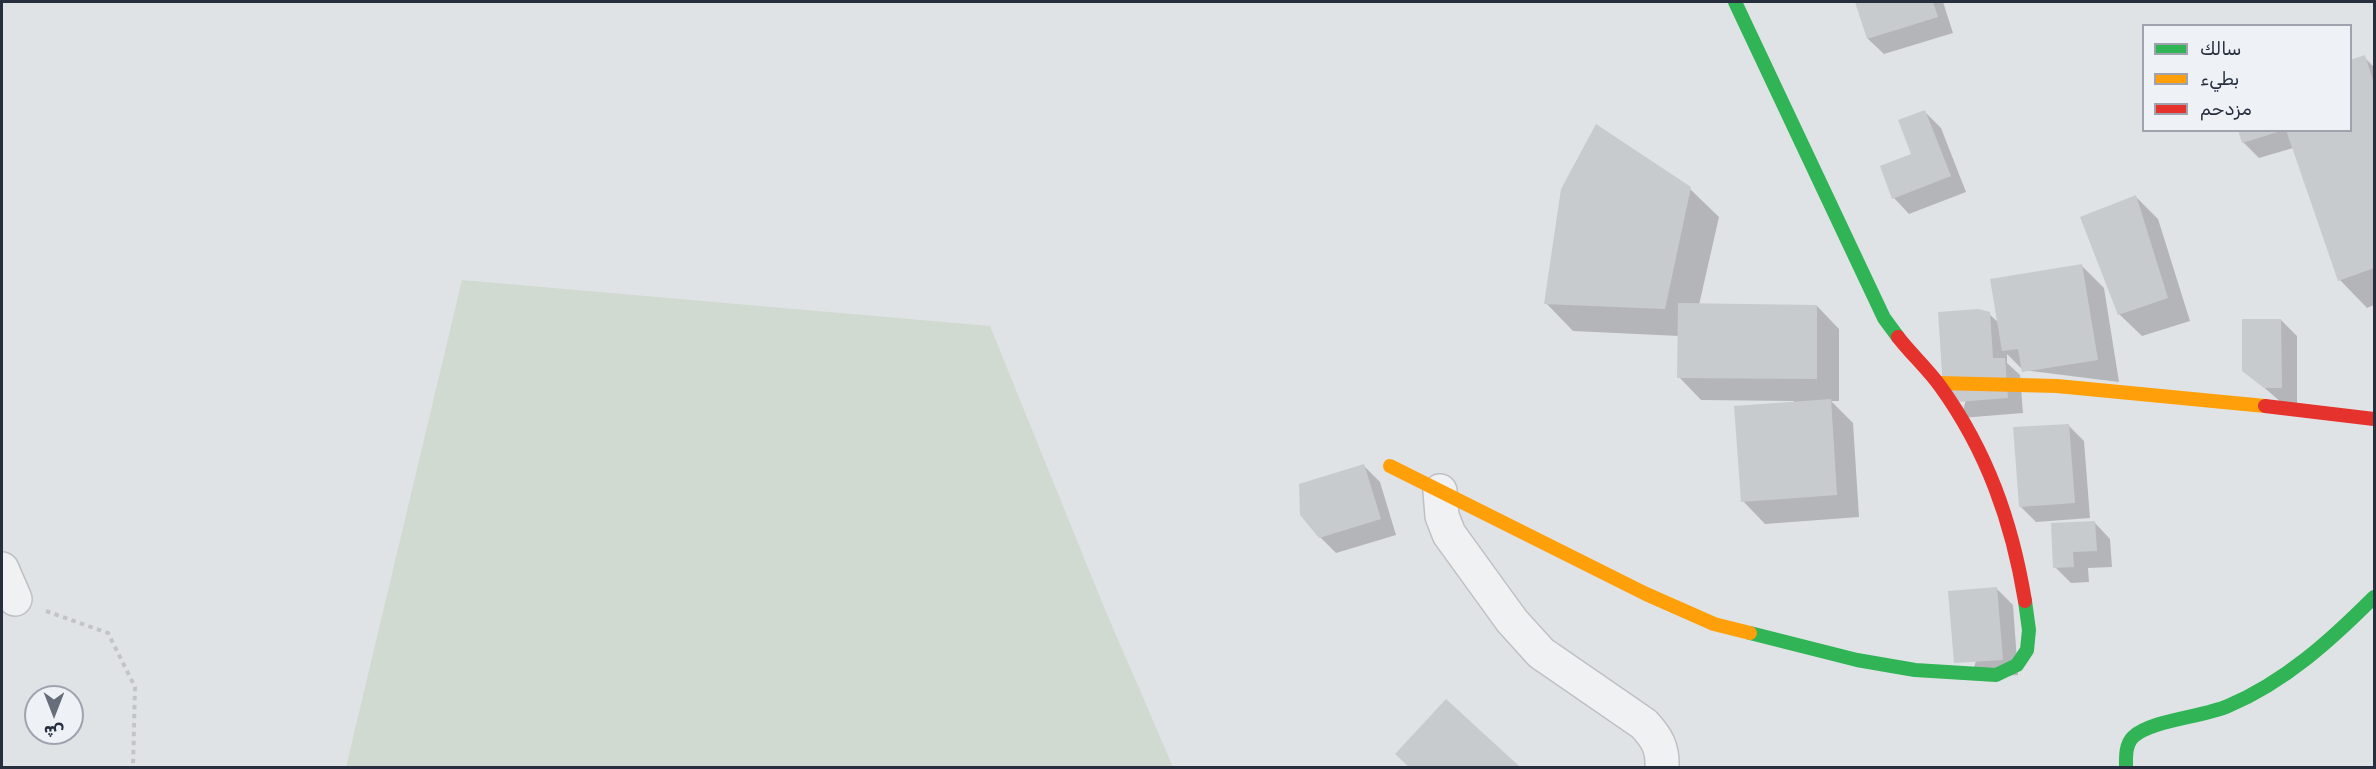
<!DOCTYPE html>
<meta charset="utf-8">
<style>
body{margin:0}
#map{position:relative;width:2376px;height:769px;overflow:hidden;background:#e0e3e6;font-family:Rubik,Vazirmatn,sans-serif}
canvas{display:block}
.frame{position:absolute;inset:0;border:3px solid #272f3f;pointer-events:none}
.legend{position:absolute;left:2142px;top:24px;width:210px;height:108px;box-sizing:border-box;background:#eef1f6;border:2px solid #9ea3ad;margin:0;padding:8px 10px;list-style:none;font-size:18px;color:#272f3f}
.legend li{display:flex;align-items:center;gap:12px;height:30px}
.legend b{width:30px;border:2px solid #9ea3ad}
.north{position:absolute;left:24px;top:685px;width:60px;height:60px;box-sizing:border-box;background:#eef1f6;border:2px solid #9ea3ad;border-radius:50%;rotate:180deg;font-size:16px;font-weight:700;line-height:24px;text-align:center;color:#272f3f}
.north::after{content:'';display:block;margin:auto;width:21px;height:27px;background:#686e79;clip-path:polygon(50% 0,100% 100%,50% 72%,0 100%)}
</style>
<div id="map">
<canvas width="2376" height="769"></canvas>
<div class="frame"></div>
<ul class="legend">
<li><b style="height:8px;background:#30b455"></b>سالك</li>
<li><b style="height:8px;background:#ff9f0a"></b>بطيء</li>
<li><b style="height:8px;background:#e5322d"></b>مزدحم</li>
</ul>
<div class="north">ش</div>
</div>
<script>
const g = document.querySelector('canvas').getContext('2d');
g.lineJoin = 'round';
function fill(path, color) {
  g.fillStyle = color;
  g.fill(path, 'evenodd');
}
function strokePath(path, color, width, dash) {
  g.strokeStyle = color;
  g.lineWidth = width;
  g.lineCap = dash ? 'butt' : 'round';
  g.setLineDash(dash || []);
  g.stroke(path);
}
fill(new Path2D(`
 M462 280 990 326 1104 607 1173 767H346Z`), '#d1dad1');
fill(new Path2D(`
 M1857 2H1943L1953 33 1884 54 1868 39Z
 M2364 57 2374 67V305L2367 308 2340 280 2293 148 2259 158 2243 142 2239 130H2350Z
 M1925 112 1941 128 1966 192 1909 214 1894 198 1913 155Z
 M1690 189 1719 217 1699 305 1817 306 1839 329V401H1831L1853 423 1859 517 1765 524 1743 501 1794 401 1701 400 1679 377V336L1573 331 1546 303Z
 M2136 197 2158 219 2190 321 2142 336 2119 314Z
 M2081 265 2104 288 2119 382 2023 370 2007 354V363L2020 375 2023 413 1961 418 1989 314 1999 323Z
 M2281 320 2297 336V403H2282L2244 370Z
 M2068 425 2084 441 2090 518 2036 522 2020 506Z
 M1364 466 1380 482 1396 535 1336 553 1320 537Z
 M2095 523 2110 539 2112 567 2088 568 2089 582 2071 583 2055 567Z
 M1997 589 2013 605 2018 675 1971 678Z`), '#0003');
fill(new Path2D(`
 M1855 2H1933L1938 17 1867 39Z
 M2365 55 2374 84V268L2338 281 2286 130H2350V60Z
 M1925 110 1951 176 1892 199 1880 166 1911 154 1898 120Z
 M1596 124 1691 187 1665 309 1544 304 1561 189Z
 M2238 130H2281V131L2242 143Z
 M2136 195 2168 298 2118 315 2080 217Z
 M2082 264 2098 360 2022 372 2018 349 2002 351 1990 279Z
 M1678 303 1817 305V379L1677 378Z
 M1978 309 1990 312 1993 358H2005L2008 398 1944 403 1938 312Z
 M2242 319H2281L2282 388H2264L2242 371Z
 M1831 399 1837 495 1741 502 1734 406Z
 M2069 424 2075 503 2019 507 2013 427Z
 M1364 464 1381 519 1319 538 1300 515 1299 484Z
 M2095 521 2097 551 2073 552 2074 567 2053 568 2051 523Z
 M1997 587 2003 660 1954 663 1948 591Z
 M1446 699 1519 766 1518 768H1410L1395 754Z`), '#c8cbce');
const street = new Path2D(`
 M1440 491 1442 516 1449 534 1512 621 1541 653 1644 724C1657 738 1663 748 1662 768
 M2 569 15 599`);
strokePath(street, '#bec1c4', 36);
strokePath(new Path2D(`
 M46 611 108 633 135 687 133 768`), '#c2c4c9', 4, [4.5, 4.5]);
strokePath(street, '#f0f1f2', 33);
strokePath(new Path2D(`
 M1735 2 1884 318 1898 337
 M1750 633 1857 660 1915 670 1996 675 2017 665 2027 650 2029 630 2025 601
 M2126 768C2126 758 2125 745 2133 737 2151 720 2203 717 2228 706 2285 682 2331 640 2374 597`), '#30b455', 14);
strokePath(new Path2D(`
 M1939 383 2057 386 2265 406
 M1390 466 1646 594 1714 624 1750 633`), '#ff9f0a', 14);
strokePath(new Path2D(`
 M1898 337C1911 354 1927 368 1940 386 1987 451 2012 522 2025 601
 M2265 406 2374 419`), '#e5322d', 14);
</script>
